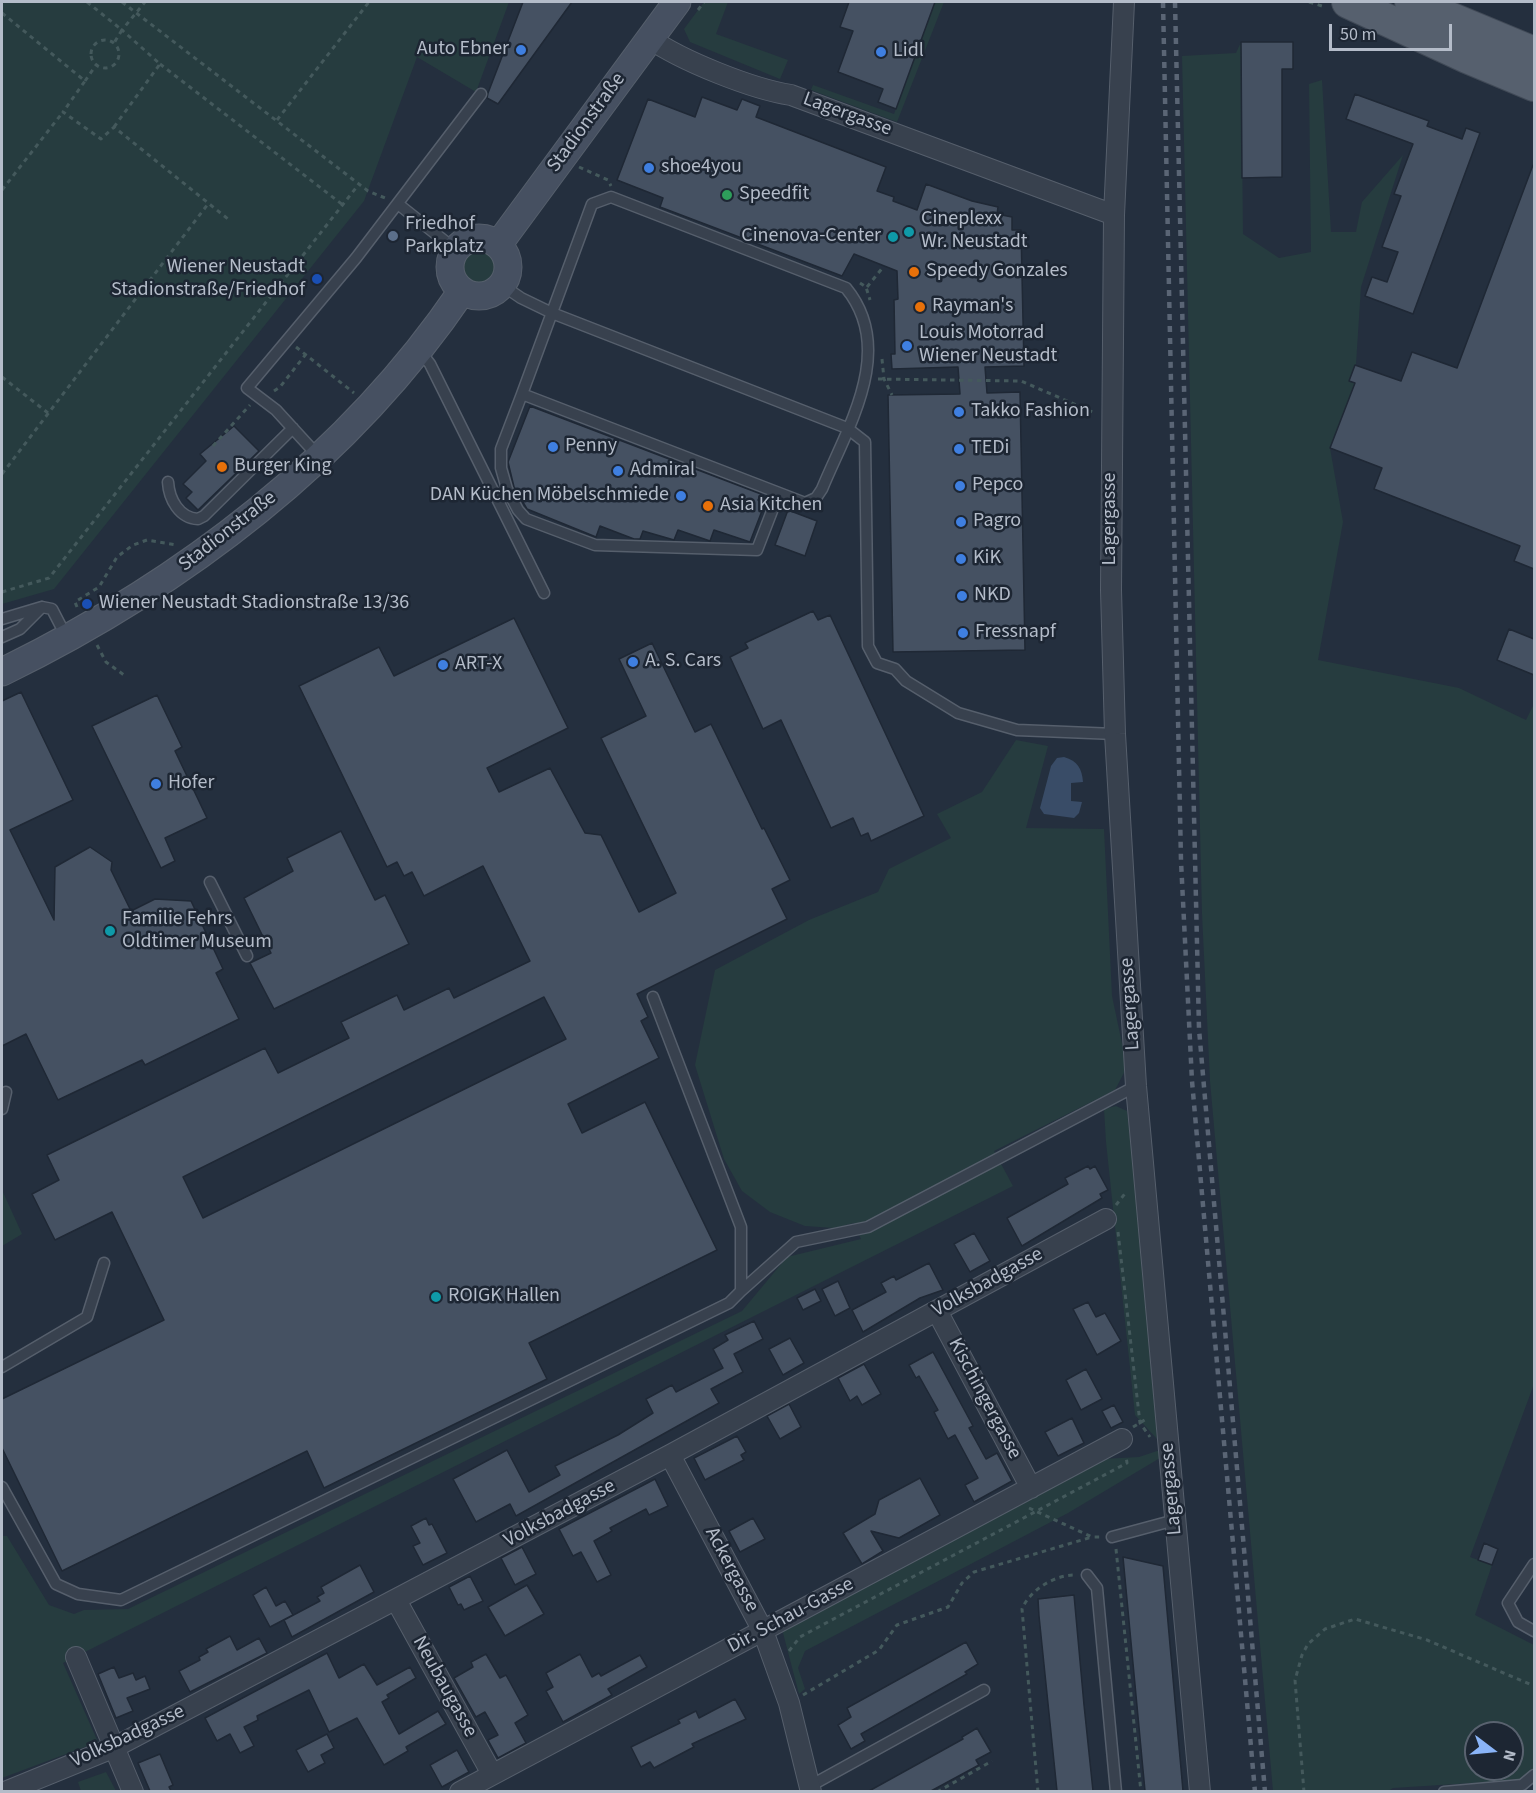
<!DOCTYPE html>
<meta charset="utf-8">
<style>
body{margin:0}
#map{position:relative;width:1536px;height:1793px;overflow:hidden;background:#242f3e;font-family:"Source Sans 3",sans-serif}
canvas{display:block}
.frame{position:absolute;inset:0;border:3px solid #b4bcc9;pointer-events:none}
.north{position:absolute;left:1464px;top:1721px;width:60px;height:60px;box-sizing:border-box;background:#1d2633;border:2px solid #59626f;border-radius:50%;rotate:106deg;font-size:16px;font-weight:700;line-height:24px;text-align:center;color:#b4bcc9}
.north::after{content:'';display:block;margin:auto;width:21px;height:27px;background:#8ab4f8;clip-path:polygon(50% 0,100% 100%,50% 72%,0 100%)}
.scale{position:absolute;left:1329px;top:24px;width:123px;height:27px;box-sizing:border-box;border:3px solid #b4bcc9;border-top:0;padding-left:8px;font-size:18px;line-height:21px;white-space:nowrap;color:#b4bcc9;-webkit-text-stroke:4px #1d2633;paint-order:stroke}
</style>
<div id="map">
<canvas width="1536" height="1793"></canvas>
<div class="frame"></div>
<div class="north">N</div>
<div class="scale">50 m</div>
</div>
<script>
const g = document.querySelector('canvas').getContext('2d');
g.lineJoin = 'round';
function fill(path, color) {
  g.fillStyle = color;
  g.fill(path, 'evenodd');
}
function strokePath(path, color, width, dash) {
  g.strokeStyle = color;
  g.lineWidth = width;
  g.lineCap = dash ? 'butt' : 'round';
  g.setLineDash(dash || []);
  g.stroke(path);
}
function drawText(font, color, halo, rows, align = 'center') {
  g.font = font + ' "Source Sans 3",sans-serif';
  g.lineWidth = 5;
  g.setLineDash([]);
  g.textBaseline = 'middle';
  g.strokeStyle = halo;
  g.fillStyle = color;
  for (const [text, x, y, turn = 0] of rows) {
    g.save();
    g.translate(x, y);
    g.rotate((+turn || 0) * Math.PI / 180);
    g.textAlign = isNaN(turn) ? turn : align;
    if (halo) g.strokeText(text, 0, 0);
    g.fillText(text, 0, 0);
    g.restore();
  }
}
fill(new Path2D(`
 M2 2H509L476 92 417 57 364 201 54 589 2 604Z
 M704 2H728L716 34 788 60 780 79 690 42 684 29Z
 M935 2H944L897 122 811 90 813 85 894 114Z
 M1241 42 1243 234 1279 258 1311 252 1309 84 1322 80 1331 232H1356L1362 202 1403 155 1361 287 1356 364 1349 381 1355 383 1330 448 1343 522 1318 660 1459 688 1526 720 1534 704V1384L1470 1557 1492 1565 1475 1615 1534 1645V1768L1520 1780 1393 1788 1388 1791H1273L1210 1081 1202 914 1182 56 1236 53ZM1476 1733H1512V1769H1476Z
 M460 267a18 18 0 1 1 36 0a18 18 0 1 1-36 0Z
 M1016 740 1048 746 1026 828 1104 829 1112 996 1127 1067 1115 1090 994 1151 1013 1186 63 1663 98 1742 2 1778V1536H7L49 1605 74 1614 84 1610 128 1609 742 1311 787 1257 861 1239 854 1223 834 1228 805 1226 770 1212 742 1191 724 1159 695 1065 715 970 809 920 878 892 889 869 951 838 937 814 982 792Z
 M1116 1106 1127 1111 1138 1206 1157 1439 1135 1415 1106 1142 1104 1109Z
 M2 1190 22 1234 2 1246Z
 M1160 1450V1458L1068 1513 805 1651 798 1668 805 1689 799 1694 783 1633 785 1627 1103 1459 1139 1457Z
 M106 1772 116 1791H81L78 1782Z`), '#263c3f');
fill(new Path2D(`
 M1064 757C1078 761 1082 769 1083 782L1071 783V801L1082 802 1079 813 1074 818 1044 814 1040 808 1051 766 1057 758Z`), '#394c67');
const building = new Path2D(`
 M523 2H572L498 104 487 98 488 93Z
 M849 2H935L896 109 878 102 883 89 838 72 853 31 840 27Z
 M1241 42H1293V69H1282V177L1242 178Z
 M1355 94 1429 121 1427 126 1462 139 1466 128 1480 133 1413 314 1365 296 1372 277 1387 282 1398 252 1382 247 1401 196 1394 194 1413 144 1346 119Z
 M702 97 737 110 742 99 760 106 756 117 886 167 877 191 894 197 893 201 917 210 926 184 972 201 998 207 997 214 1012 217V230H1021L1024 366 985 367 987 393 1020 392 1025 650 893 652 888 395 960 394 958 367 892 369 891 354H895L894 300 898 299 897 271 854 254 842 276 660 207 663 198 617 180 648 99 695 117Z
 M1533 165H1534V569L1514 561 1520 546 1374 489 1382 468 1330 448 1355 383 1349 381 1355 365 1401 381 1412 352 1457 368Z
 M530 406 761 494 758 500 765 503 750 542 714 530 710 541 678 530 674 540 643 531 640 539H634L600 526 596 537 527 509 514 487 508 462Z
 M234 426 259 451 198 510 186 498 192 492 183 484 206 461 200 454Z
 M788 510 817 521 805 556 775 545Z
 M813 611 818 620 830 615 924 816 871 841 868 833 861 836 853 818 831 828 781 720 763 729 730 657 748 648 745 643Z
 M514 618 568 728 487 768 499 792 550 768 585 833 601 835 639 912 676 893 601 738 646 716 619 659 652 643 695 732 711 724 762 829 764 828 790 880 772 889 787 919 637 994 648 1017 641 1021 659 1058 568 1104 582 1133 645 1102 717 1250 529 1343 547 1379 324 1488 307 1451 62 1571 2 1448V1399L164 1320 112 1212 55 1240 32 1194 59 1180 47 1155 265 1048 278 1073 349 1038 341 1022 397 995 404 1010 449 988 454 998 530 961 483 866 424 896 412 872 404 876 397 862 387 867 299 686 379 647 394 676ZM544 997 566 1039 203 1218 183 1177Z
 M1509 629 1534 639V675L1497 660Z
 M21 692 73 800 10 830 54 920 55 867 90 847 112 862 111 870 131 911 155 899 191 901 223 969 216 973 239 1019 145 1065 142 1060 58 1100 26 1034 2 1046V701Z
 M157 695 182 747 175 751 207 818 165 838 175 861 161 868 92 726Z
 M341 831 375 900 385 895 409 944 274 1009 250 963 271 953 244 898 293 871 287 858Z
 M1088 1166 1090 1169 1095 1166 1108 1190 1100 1194 1102 1198 1022 1246 1007 1218 1068 1184 1065 1178Z
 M974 1233 990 1261 970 1272 954 1244Z
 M929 1263 943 1290 920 1298 863 1332 852 1310 886 1292 881 1283 894 1276 896 1280Z
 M838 1281 850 1308 835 1316 822 1289Z
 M815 1289 821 1301 803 1310 797 1298Z
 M1088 1302 1096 1317 1105 1313 1121 1341 1097 1355 1073 1309Z
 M754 1321 763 1339 734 1354 743 1372 711 1389 719 1403 516 1516 510 1504 476 1522 453 1479 507 1450 529 1492 560 1475 555 1466 618 1435 653 1413 646 1399 672 1385 676 1392 723 1368 713 1349 728 1340 725 1335Z
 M790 1338 804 1363 783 1375 769 1349Z
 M933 1352 973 1426 969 1428 986 1459 997 1453 1012 1481 974 1502 965 1485 978 1478 955 1435 948 1439 934 1412 938 1410 919 1376 916 1378 909 1365Z
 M864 1364 881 1394 862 1405 857 1396 850 1401 838 1378Z
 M1086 1369 1102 1399 1081 1410 1066 1380Z
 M789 1404 801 1427 780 1439 767 1416Z
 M1114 1405 1123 1422 1111 1428 1102 1411Z
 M1072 1418 1084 1443 1058 1456 1045 1432Z
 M737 1436 746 1452 741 1455 744 1460 705 1480 694 1458Z
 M920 1478 940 1515 899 1538 871 1531 883 1551 862 1564 843 1533 875 1514 879 1500Z
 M655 1479 668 1506 649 1515 646 1509 610 1528 612 1531 594 1541 611 1575 597 1582 581 1552 573 1556 559 1529Z
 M426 1518 429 1525 432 1524 447 1553 423 1565 413 1546 420 1543 411 1526Z
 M753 1518 765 1539 740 1552 729 1531Z
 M1484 1543 1498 1549 1492 1565 1478 1560Z
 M522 1547 536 1574 515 1585 501 1558Z
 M1123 1557 1163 1566 1183 1791H1145Z
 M360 1565 374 1592 292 1637 284 1620 320 1601 317 1597 324 1593 321 1587Z
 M470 1576 483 1601 464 1610 461 1604 458 1605 449 1587Z
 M527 1585 544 1614 505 1636 488 1607Z
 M266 1587 276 1606 285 1601 293 1615 270 1627 253 1595Z
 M1074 1595 1084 1705 1093 1791H1057L1039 1616 1038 1599Z
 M230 1636 237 1650 259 1638 267 1653 190 1692 179 1671 200 1660 199 1657 208 1652 206 1649Z
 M966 1642 978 1664 965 1672 967 1674 861 1734 865 1741 851 1749 838 1725 851 1717 847 1708Z
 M327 1653 339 1678 364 1664 377 1685 410 1667 416 1678 387 1695 389 1698 382 1702 399 1734 438 1711 446 1724 406 1747 408 1751 384 1765 357 1718 329 1732 309 1690 257 1716 258 1720 244 1727 254 1746 240 1753 230 1734 217 1741 205 1718Z
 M486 1654 500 1678 506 1675 528 1715 515 1723 526 1743 498 1758 488 1740 498 1735 485 1712 476 1717 454 1678 473 1667 471 1662Z
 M580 1654 592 1677 599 1673 601 1676 640 1655 647 1667 608 1689 612 1695 563 1722 546 1691 553 1687 546 1673Z
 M114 1667 119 1678 133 1673 136 1680 145 1676 150 1689 127 1698 133 1711 116 1718 98 1674Z
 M735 1699 746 1719 692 1744 694 1747 654 1768 650 1762 641 1767 631 1747 680 1723 678 1720 696 1711 699 1718Z
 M977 1728 991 1752 976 1760 979 1765 931 1791H869L963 1739 962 1737Z
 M327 1734 334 1748 321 1755 325 1763 308 1772 296 1750Z
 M457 1750 469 1772 442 1787 430 1765Z
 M160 1754 173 1785 169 1787 171 1791H150L138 1763Z`);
fill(building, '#455162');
strokePath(building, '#1f2835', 1.5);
const lane = new Path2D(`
 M611 197 846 288C897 350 847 428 822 489L816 498 805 503 522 394 592 204Z
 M398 204 456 250
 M502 285 521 298 552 313 847 428 865 442 868 646 877 663 895 669 906 681 958 713 1017 730 1115 734
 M420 351 430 364 544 593
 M522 394 501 449V468L507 489 518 510 526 519 595 545 757 550 779 493
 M319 457 276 410 247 388 356 258 481 94
 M168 482C169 499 179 518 198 519L204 516 293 428
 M42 607 52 609 67 638
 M2 619 42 607 20 629 2 637
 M210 882 247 956
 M2 1109 6 1092
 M741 1291 796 1242 868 1227 1136 1086
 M2 1367 87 1317 104 1263
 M2 1487 56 1584 78 1594 121 1600 729 1303 741 1291V1227L653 997
 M1112 1537 1175 1520
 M1534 1564 1508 1603 1518 1622 1534 1631
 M1087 1575 1097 1588 1116 1792
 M810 1786 984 1690
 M1444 1792 1522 1785 1534 1775`);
const street = new Path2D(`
 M1124 2 1114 215 1111 590 1115 734 1136 1086 1200 1792
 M649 38C682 61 752 89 791 95L1114 215
 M937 1311 1031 1488
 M670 1455 763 1631 789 1703 811 1792
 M396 1600 492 1774
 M76 1657 133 1792
 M5 1792 115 1747 670 1455 1106 1219
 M460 1792 1122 1439`);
const secondary = new Path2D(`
 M450 267a29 29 0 1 1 58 0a29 29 0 1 1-58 0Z
 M498 245 677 2
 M2 672C182 584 349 458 462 291`);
const primary = new Path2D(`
 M1348 2 1467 57 1534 85
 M1411 2 1534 53`);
strokePath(lane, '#565f6c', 13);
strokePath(street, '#565f6c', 22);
strokePath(secondary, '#565f6c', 29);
strokePath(primary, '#414a57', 34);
strokePath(new Path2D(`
 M87 2 122 30 114 43
 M122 2 368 191 385 198
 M1309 2 1325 7
 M698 10 704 2
 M2 13 85 81 63 112 101 139 114 127 228 219
 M91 54a14 14 0 1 1 28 0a14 14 0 1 1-28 0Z
 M160 64 343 205
 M85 81 96 65
 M277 120 369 2
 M114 127 160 64 122 30 145 2
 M579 167 608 180 611 186
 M2 190 63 112
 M860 283 866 287 870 300
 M867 287 884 266
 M296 347 354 393
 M882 359 884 379 892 395
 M2 377 48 413
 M878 379 1021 381 1095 413
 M274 391 280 387 306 354
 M213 446 250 405
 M2 474 208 204
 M2 592 49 578 359 184
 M77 607 75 602 99 587 117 557 133 545 147 540 176 545
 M97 645 106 662 124 675
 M1116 1205 1127 1191
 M1118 1232 1140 1423 1150 1437
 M1133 1427 1148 1418
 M1029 1508 1092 1537H1100
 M1116 1549 1141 1792
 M789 1651 800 1637 826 1623 1127 1463 1126 1456
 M803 1695 879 1650 897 1625 948 1607 962 1583 974 1572 1092 1537
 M937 1792 992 1761
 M1038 1792 1022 1609C1030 1590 1054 1575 1075 1575
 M1304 1792 1295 1680 1302 1655 1308 1644 1325 1629 1355 1619 1427 1640 1534 1686`), '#44595c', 3, [4.5, 4.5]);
strokePath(lane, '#38414e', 10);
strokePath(street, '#38414e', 20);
strokePath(secondary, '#465061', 27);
strokePath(primary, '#56606e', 32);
strokePath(new Path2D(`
 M1163 2 1181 861 1192 1081 1255 1792
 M1175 2 1199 1029 1265 1792`), '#5a6575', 4.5, [6, 6]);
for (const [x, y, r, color] of [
 [521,50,6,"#3f7fe0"],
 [881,52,6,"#3f7fe0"],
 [649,168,6,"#3f7fe0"],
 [727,195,6,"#2e9e5b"],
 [909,232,6,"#0f9aa8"],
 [393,236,6,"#5c6f8a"],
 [893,237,6,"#0f9aa8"],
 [914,272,6,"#e8710a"],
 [317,279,6,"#1a4fb4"],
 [920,307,6,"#e8710a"],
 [907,346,6,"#3f7fe0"],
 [959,412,6,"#3f7fe0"],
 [553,447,6,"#3f7fe0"],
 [959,449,6,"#3f7fe0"],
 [222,467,6,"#e8710a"],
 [618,471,6,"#3f7fe0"],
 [960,486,6,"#3f7fe0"],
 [681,496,6,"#3f7fe0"],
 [708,506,6,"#e8710a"],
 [961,522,6,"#3f7fe0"],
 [961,559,6,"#3f7fe0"],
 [962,596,6,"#3f7fe0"],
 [87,604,6,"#1a4fb4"],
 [963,633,6,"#3f7fe0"],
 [633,662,6,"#3f7fe0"],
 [443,665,6,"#3f7fe0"],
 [156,784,6,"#3f7fe0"],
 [110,931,6,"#0f9aa8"],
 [436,1297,6,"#0f9aa8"]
]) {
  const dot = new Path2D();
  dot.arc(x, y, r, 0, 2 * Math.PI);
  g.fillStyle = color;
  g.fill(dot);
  strokePath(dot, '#1d2633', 2);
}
drawText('20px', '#b4bcc9', '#1d2633', [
 ["Auto Ebner",509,50,"right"],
 ["Lidl",893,52],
 ["shoe4you",661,168],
 ["Speedfit",739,195],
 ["Cineplexx",921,220],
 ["Wr. Neustadt",921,243],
 ["Friedhof",405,225],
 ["Parkplatz",405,248],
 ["Cinenova-Center",881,237,"right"],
 ["Wiener Neustadt",305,268,"right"],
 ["Stadionstraße/Friedhof",305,291,"right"],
 ["Speedy Gonzales",926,272],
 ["Rayman's",932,307],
 ["Louis Motorrad",919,334],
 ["Wiener Neustadt",919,357],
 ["Takko Fashion",971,412],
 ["Penny",565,447],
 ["TEDi",971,449],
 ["Burger King",234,467],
 ["Admiral",630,471],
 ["Pepco",972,486],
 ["DAN Küchen Möbelschmiede",669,496,"right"],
 ["Asia Kitchen",720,506],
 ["Pagro",973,522],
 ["KiK",973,559],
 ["NKD",974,596],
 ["Wiener Neustadt Stadionstraße 13/36",99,604],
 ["Fressnapf",975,633],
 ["A. S. Cars",645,662],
 ["ART-X",455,665],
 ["Hofer",168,784],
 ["Familie Fehrs",122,920],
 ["Oldtimer Museum",122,943],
 ["ROIGK Hallen",448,1297]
], 'left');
drawText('20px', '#b4bcc9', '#1d2633', [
 ["Lagergasse",847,115,20],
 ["Stadionstraße",587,123,-54],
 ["Lagergasse",1111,519,-90],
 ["Stadionstraße",228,532,-38],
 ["Lagergasse",1131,1004,-94],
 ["Volksbadgasse",988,1283,-29],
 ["Kischingergasse",984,1399,62],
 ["Lagergasse",1172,1489,-95],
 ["Volksbadgasse",560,1514,-28],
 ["Ackergasse",731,1570,62],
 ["Dir. Schau-Gasse",791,1616,-28],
 ["Neubaugasse",444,1687,61],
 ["Volksbadgasse",128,1737,-25]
]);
</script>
